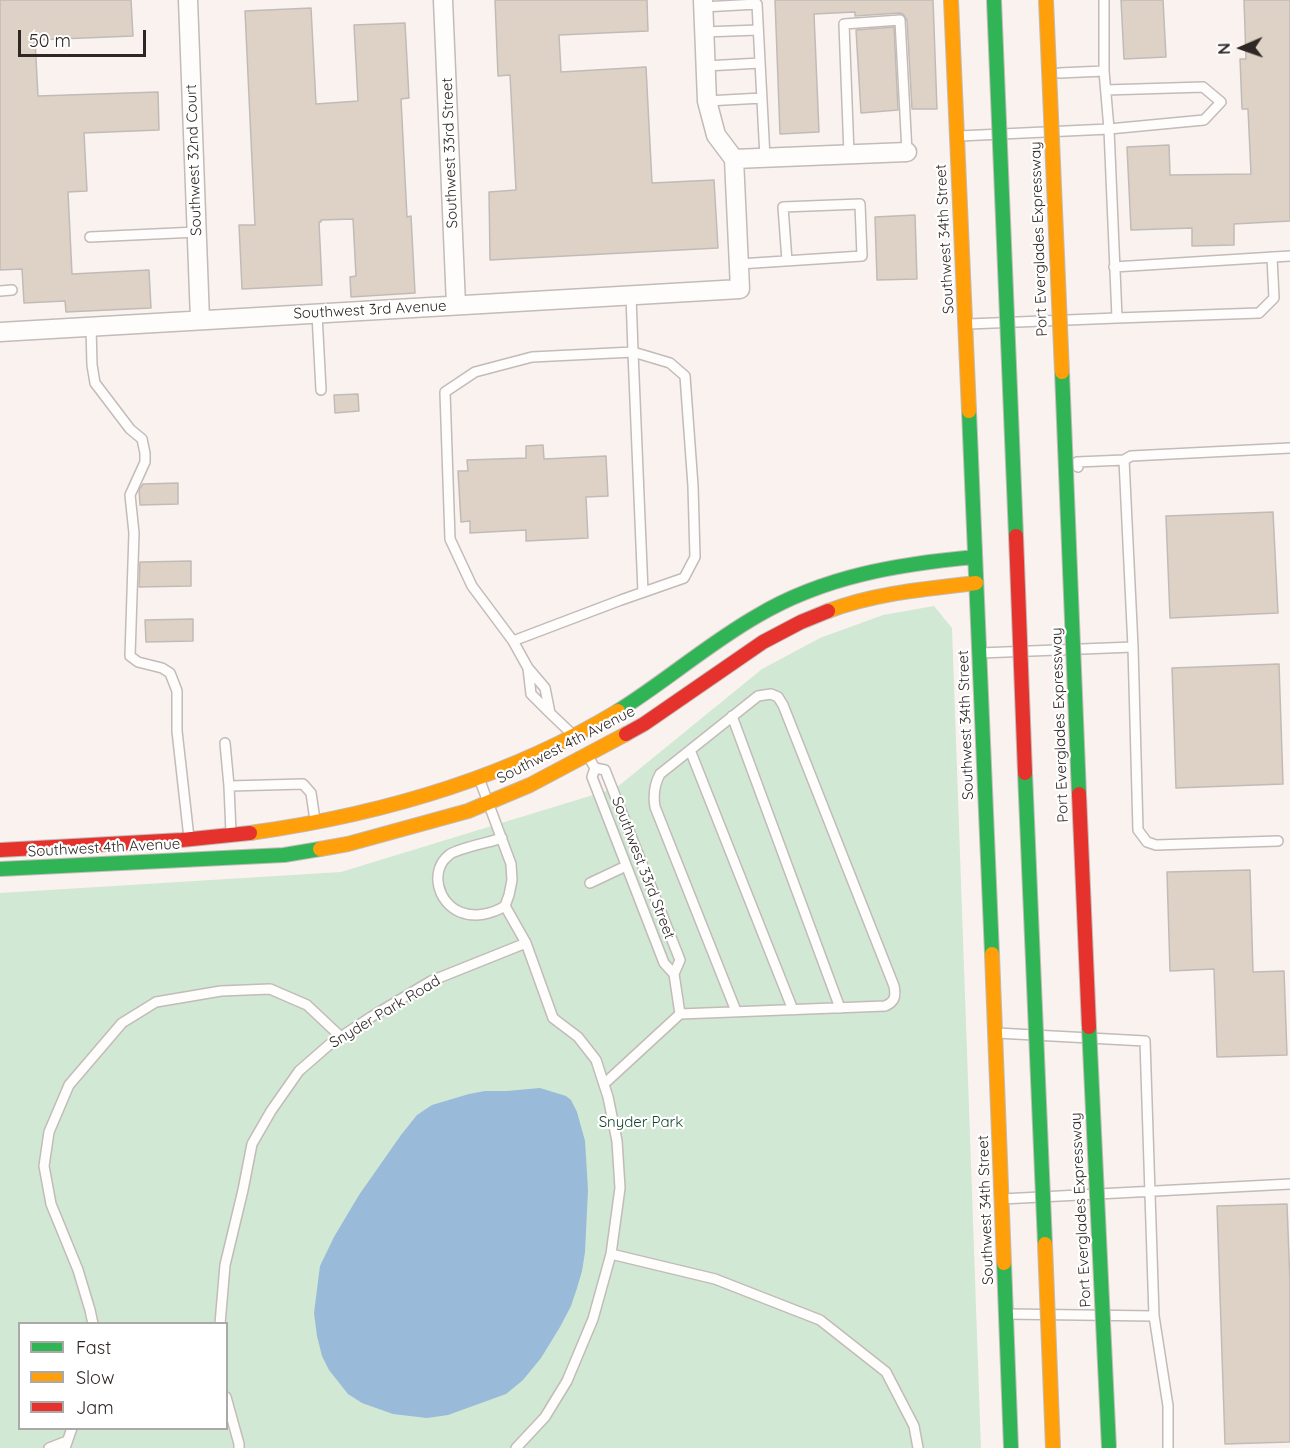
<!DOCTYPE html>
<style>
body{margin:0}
#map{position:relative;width:1290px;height:1448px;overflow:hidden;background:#faf2ee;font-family:Quicksand,sans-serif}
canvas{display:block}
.legend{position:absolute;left:18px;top:1322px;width:210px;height:108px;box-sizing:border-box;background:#fff;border:2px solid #aba9a7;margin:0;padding:8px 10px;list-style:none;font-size:18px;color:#2e2724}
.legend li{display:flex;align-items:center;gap:12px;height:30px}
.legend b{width:30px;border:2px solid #aba9a7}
.north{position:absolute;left:1212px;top:18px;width:60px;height:60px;-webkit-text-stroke:4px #fff;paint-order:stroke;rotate:268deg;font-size:16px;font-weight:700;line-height:24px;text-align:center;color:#2e2724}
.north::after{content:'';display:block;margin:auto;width:21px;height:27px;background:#2e2724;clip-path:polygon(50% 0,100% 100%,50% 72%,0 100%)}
.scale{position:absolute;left:18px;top:30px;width:128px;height:27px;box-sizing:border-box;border:3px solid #2e2724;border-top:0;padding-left:8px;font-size:18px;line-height:21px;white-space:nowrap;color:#2e2724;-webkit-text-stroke:4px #fff;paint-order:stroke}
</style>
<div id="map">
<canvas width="1290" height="1448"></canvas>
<ul class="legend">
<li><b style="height:8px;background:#30b455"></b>Fast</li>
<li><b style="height:8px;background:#ff9f0a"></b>Slow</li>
<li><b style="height:8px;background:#e5322d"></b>Jam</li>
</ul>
<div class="north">N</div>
<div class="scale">50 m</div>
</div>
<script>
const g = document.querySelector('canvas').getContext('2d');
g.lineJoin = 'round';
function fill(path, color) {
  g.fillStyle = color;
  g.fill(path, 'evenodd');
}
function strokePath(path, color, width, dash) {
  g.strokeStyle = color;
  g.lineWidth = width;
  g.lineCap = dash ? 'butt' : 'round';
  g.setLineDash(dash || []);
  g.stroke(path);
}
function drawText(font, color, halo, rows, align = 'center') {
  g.font = font + ' Quicksand,sans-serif';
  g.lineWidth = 4.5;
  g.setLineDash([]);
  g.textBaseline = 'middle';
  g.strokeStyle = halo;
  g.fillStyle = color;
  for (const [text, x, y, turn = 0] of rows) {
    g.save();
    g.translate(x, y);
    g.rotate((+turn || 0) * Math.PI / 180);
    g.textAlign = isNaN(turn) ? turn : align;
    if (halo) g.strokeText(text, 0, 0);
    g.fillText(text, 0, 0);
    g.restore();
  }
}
fill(new Path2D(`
 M934 606 952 628 981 1448H0V893L341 872 616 788 762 669 820 638 883 615ZM20 1324H226V1428H20Z`), '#d0e8d4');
fill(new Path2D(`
 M540 1088 566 1096 571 1100 577 1112 585 1141 588 1190 585 1252 582 1271 577 1288 571 1306 560 1327 541 1358 523 1380 506 1394 448 1415 427 1418 393 1414 362 1403 348 1394 329 1370 322 1356 317 1336 314 1313 320 1266 334 1237 359 1195 401 1135 417 1115 432 1105 469 1094 485 1091H507Z`), '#99bad8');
const building = new Path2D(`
 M0 0H131L133 36 35 40 38 96 158 92 159 130 84 133 87 191 68 192 72 274 149 270 151 308 66 312 65 301 24 303 22 269 0 270Z
 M495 0H647L648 31 559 35 561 72 646 67 652 183 714 180 718 248 490 260 489 192 516 190 510 75 498 76Z
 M775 0H933L937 109H912L907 20 903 14 900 13 855 16V12L814 14 819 132 780 134Z
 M1121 0H1163L1166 57 1124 59Z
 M1244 0H1290V221L1234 224V245L1192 246V228L1131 230 1127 147 1169 145 1170 175 1251 174 1248 109H1242L1240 59H1246Z
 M311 8 316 104 358 101 354 25 405 23 409 98 401 99 407 217 411 216 415 293 351 297 350 277 356 276 353 219 321 220V222H319L322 285 242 289 239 225H255L245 11Z
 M894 27 898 110 861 113 856 30Z
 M915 215 917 279 877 280 875 217Z
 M358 394 359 411 335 413 334 395Z
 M543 445 544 459 606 456 608 496 586 497 588 538 526 541V530L470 533V521L461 522 458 471H468L467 460 526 458V446Z
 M178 483V504L140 505 139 490 143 484Z
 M1273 512 1278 613 1170 618 1166 516Z
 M191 561V586L139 587 140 562Z
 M193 619V641L146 642 145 620Z
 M1279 664 1283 784 1176 788 1172 668Z
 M1250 870 1253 972 1284 971 1287 1055 1217 1057 1214 969 1170 971 1167 872Z
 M1287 1204 1290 1283V1442L1225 1444 1217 1206Z`);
fill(building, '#ded2c6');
strokePath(building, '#c1bbb7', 1.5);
const lane = new Path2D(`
 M703 7 757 4 765 158
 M704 32 758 30
 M706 66 760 63
 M1059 73 1104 71
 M707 101 762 98
 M959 136 1109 129 1204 120 1221 102 1203 87 1106 90
 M849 154 844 24 900 20 907 152
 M90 237 197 232
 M739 264 862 256 860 204 783 207 787 261
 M1114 267 1290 256
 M0 291 12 290
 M317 314 321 390
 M1117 318 1259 313 1274 298 1272 257
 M968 324 1117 318 1109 129 1104 71V0
 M91 327 92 365 95 383 130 429 142 439 145 453V462L130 495 134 533 130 656 138 662 162 668 170 673 177 691V731L189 838
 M1124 460 1133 647 1138 830 1147 842 1156 845 1278 841
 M1078 467 1077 462 1124 460 1131 456 1290 448
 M513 641 472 586 450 539 445 392 475 372 532 357 633 352 643 592
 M980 653 1133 647
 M528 668 513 641 621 600 684 578 695 557 693 486 685 376 670 363 633 352 631 295
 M550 713 545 688 528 668 531 694 550 713 572 734
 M732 716 840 1008
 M225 743 229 786
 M690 750 793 1010
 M589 758 595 768 605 770 680 960 674 974 680 1014 604 1084
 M595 768 592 777 664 963 674 974
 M479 778 511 864 512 880 509 895 505 906 526 943 553 1018 578 1037 596 1060 608 1097 617 1141 620 1188 611 1254 593 1319 567 1381 545 1417 516 1448
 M231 833 229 786 303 784 311 793 315 820
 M502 838C491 842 455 849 449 855 429 871 438 903 460 912 475 918 492 914 505 906
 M590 883 626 866
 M680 1014 885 1006C895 1002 896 996 894 986L783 705 778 697 771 694 758 696 660 774C654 785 653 795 655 807L736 1011
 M997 1033 1145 1041 1154 1316 1168 1406V1448
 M1002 1199 1290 1184
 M611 1254 715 1279 820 1320 886 1372 914 1426 918 1448
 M1006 1314 1154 1316
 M93 1324 90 1310 78 1270 51 1204 44 1166 49 1132 69 1085 122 1023 156 1002 221 991 270 989 307 1005 341 1037
 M220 1324 225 1265 243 1190 252 1144 271 1111 299 1071 330 1044 371 1017 431 981 526 943
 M226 1397 239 1444V1448
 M49 1448 67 1441
 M65 1448 72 1428`);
const street = new Path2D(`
 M188 0 200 320
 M443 0 456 305
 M734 159 907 152
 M0 332 740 289 734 159 716 135 707 101 703 0`);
const fast = new Path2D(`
 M969 411 992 954
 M618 711C666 681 708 644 757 616 824 576 899 564 975 557
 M0 869 284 855 320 849
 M1004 1263 1011 1448`);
const slow = new Path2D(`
 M951 0 969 411
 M828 611C875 593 926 589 976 583
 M250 833C378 815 506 779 618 711
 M320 849 348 844 468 811 530 785 626 734
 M992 954 1004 1263`);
const jam = new Path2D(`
 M626 734 644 724 763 642 801 622 828 611
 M0 850 182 840 250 833`);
strokePath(lane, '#c2bbb8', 12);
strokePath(street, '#c2bbb8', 21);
strokePath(fast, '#c2bbb8', 16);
strokePath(slow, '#c2bbb8', 16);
strokePath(jam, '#c2bbb8', 16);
strokePath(lane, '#fefdfc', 9);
strokePath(street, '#fefdfc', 18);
strokePath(fast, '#30b455', 14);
strokePath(slow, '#ff9f0a', 14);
strokePath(jam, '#e5322d', 14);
const fastBridge = new Path2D(`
 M994 0 1016 536
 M1062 372 1079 794
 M1025 773 1045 1244
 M1089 1027 1109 1448`);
const slowBridge = new Path2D(`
 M1046 0 1062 372
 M1045 1244 1053 1448`);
const jamBridge = new Path2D(`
 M1016 536 1025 773
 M1079 794 1089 1027`);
strokePath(fastBridge, '#c2bbb8', 16, []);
strokePath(slowBridge, '#c2bbb8', 16, []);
strokePath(jamBridge, '#c2bbb8', 16, []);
strokePath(fastBridge, '#30b455', 14);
strokePath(slowBridge, '#ff9f0a', 14);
strokePath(jamBridge, '#e5322d', 14);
drawText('15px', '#2e2724', '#fff', [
 ["Southwest 33rd Street",450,153,-92],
 ["Southwest 32nd Court",194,160,-92],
 ["Southwest 34th Street",945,239,-93],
 ["Port Everglades Expressway",1039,239,-92],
 ["Southwest 3rd Avenue",370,310,-3],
 ["Southwest 34th Street",966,725,-92],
 ["Port Everglades Expressway",1060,725,-92],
 ["Southwest 4th Avenue",566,745,-27],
 ["Southwest 4th Avenue",104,848,-3],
 ["Southwest 33rd Street",643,868,69],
 ["Snyder Park Road",385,1012,-31],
 ["Southwest 34th Street",986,1210,-92],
 ["Port Everglades Expressway",1081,1210,-93]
]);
drawText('15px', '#16452b', '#fff', [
 ["Snyder Park",641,1122]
]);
</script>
